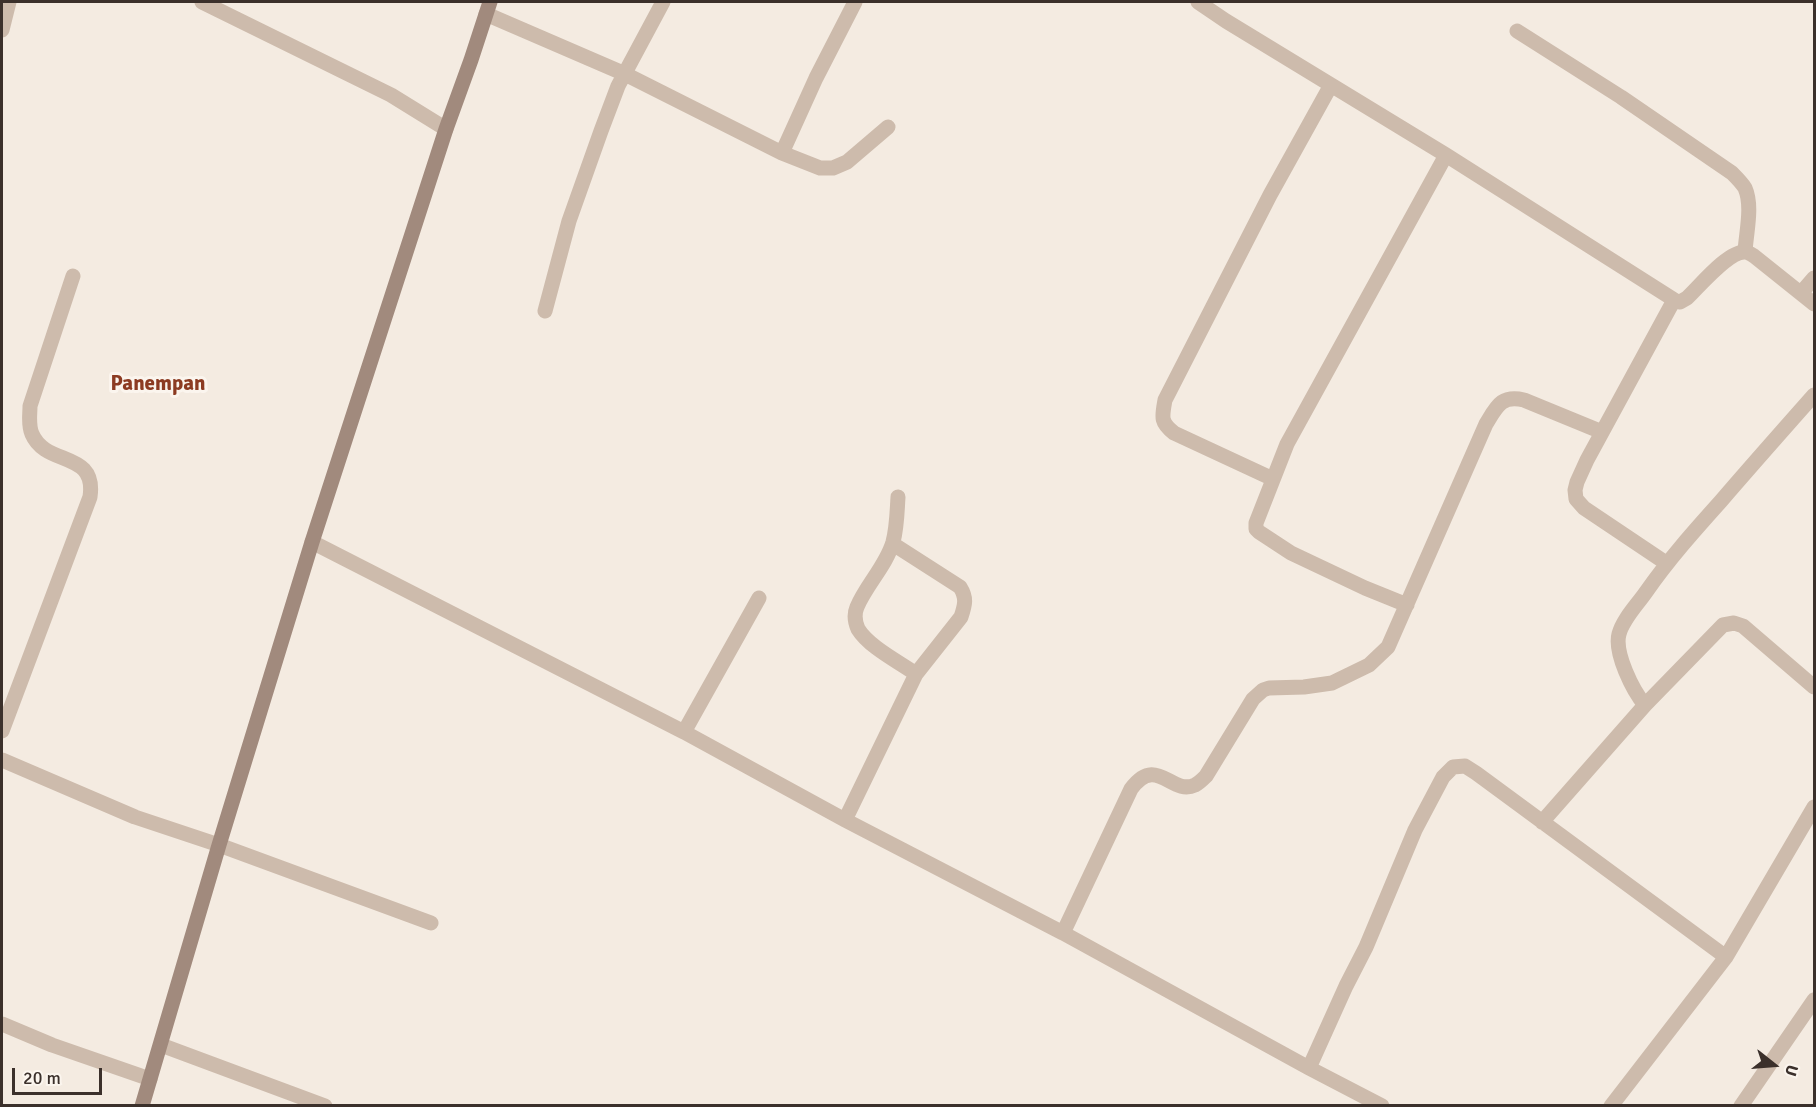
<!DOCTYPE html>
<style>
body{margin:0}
#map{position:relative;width:1816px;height:1107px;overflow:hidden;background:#f4ebe1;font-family:Signika,sans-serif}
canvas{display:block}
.frame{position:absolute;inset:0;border:3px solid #3b302b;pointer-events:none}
.north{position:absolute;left:1744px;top:1035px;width:60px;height:60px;-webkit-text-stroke:4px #fbf5ee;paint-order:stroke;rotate:107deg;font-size:16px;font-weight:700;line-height:24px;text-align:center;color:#3b302b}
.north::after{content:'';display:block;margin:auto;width:21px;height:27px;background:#3b302b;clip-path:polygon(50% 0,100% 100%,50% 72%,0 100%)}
.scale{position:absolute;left:12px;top:1068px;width:90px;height:27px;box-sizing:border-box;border:3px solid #3b302b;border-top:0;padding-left:8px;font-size:18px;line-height:21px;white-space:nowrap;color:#3b302b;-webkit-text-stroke:4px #fbf5ee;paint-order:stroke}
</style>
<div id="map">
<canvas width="1816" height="1107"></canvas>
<div class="frame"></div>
<div class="north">U</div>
<div class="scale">20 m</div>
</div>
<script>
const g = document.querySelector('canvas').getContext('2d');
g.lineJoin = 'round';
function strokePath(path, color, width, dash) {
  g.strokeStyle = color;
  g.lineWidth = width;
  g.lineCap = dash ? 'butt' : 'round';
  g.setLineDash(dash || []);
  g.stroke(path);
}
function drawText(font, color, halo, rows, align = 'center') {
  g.font = font + ' Signika,sans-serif';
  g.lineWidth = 6;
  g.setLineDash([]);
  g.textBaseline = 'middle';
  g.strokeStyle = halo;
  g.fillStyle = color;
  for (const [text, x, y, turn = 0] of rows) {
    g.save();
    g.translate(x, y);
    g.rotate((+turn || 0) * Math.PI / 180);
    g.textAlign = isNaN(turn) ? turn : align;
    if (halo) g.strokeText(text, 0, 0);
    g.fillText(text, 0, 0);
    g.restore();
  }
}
strokePath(new Path2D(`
 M202 2 391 95 446 129
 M1198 2 1226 21 1446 155 1676 301 1680 302 1687 298C1699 287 1728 251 1745 252 1748 252 1751 254 1754 256L1814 304
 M486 14 625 74 782 153 820 168H833L847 162 888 127
 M2 30 9 2
 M1517 31 1621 97 1732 173C1736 177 1742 183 1745 188 1753 206 1746 233 1745 252
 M782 153 816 78 855 2
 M1801 293 1814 278
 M545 311 569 221 601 131 618 86 663 2
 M1273 479 1174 433C1160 422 1162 417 1165 400L1270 195 1331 85
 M898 497C897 512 897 527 893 542 886 566 866 585 857 607 854 614 855 622 858 629 869 647 899 662 916 674
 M312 542 684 732 845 820 1063 933 1309 1068 1382 1106
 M1666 563 1584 508 1576 499 1575 490 1577 482 1587 460 1674 300
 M1407 605 1365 588 1291 553 1259 532 1256 529V523L1287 444 1446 155
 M1645 705 1723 625 1734 623 1743 626 1814 687
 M2 731 90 497C97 450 46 467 32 434 28 425 30 415 30 406L73 276
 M684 732 759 598
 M845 820 916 674 961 617C965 605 967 598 960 587L893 544
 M1542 822 1645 705C1633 691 1614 653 1619 634 1623 619 1637 605 1646 592 1669 559 1695 530 1721 501 1752 465 1783 430 1814 395
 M219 845 431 923
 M1063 933 1131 789C1157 754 1171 796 1195 785 1199 783 1203 779 1206 776L1253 699 1263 690 1269 688 1304 687 1332 683 1369 665 1388 647 1486 424C1497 406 1501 395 1524 400L1602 432
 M2 1024 52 1045 150 1079
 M161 1045 325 1106
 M1309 1068 1346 986 1366 947 1415 830 1443 777 1453 767 1465 766 1476 773 1726 957
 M1611 1106 1726 957 1814 807
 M1741 1106 1814 1000`), '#cdbbac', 15);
strokePath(new Path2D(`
 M2 760 135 817 219 845`), '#cdbbac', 15);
strokePath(new Path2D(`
 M142 1106 219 845 312 542 446 129 471 60 490 2`), '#a18a7d', 15);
drawText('bold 21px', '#8c3b22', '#fbf5ee', [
 ["Panempan",158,384]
]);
</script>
